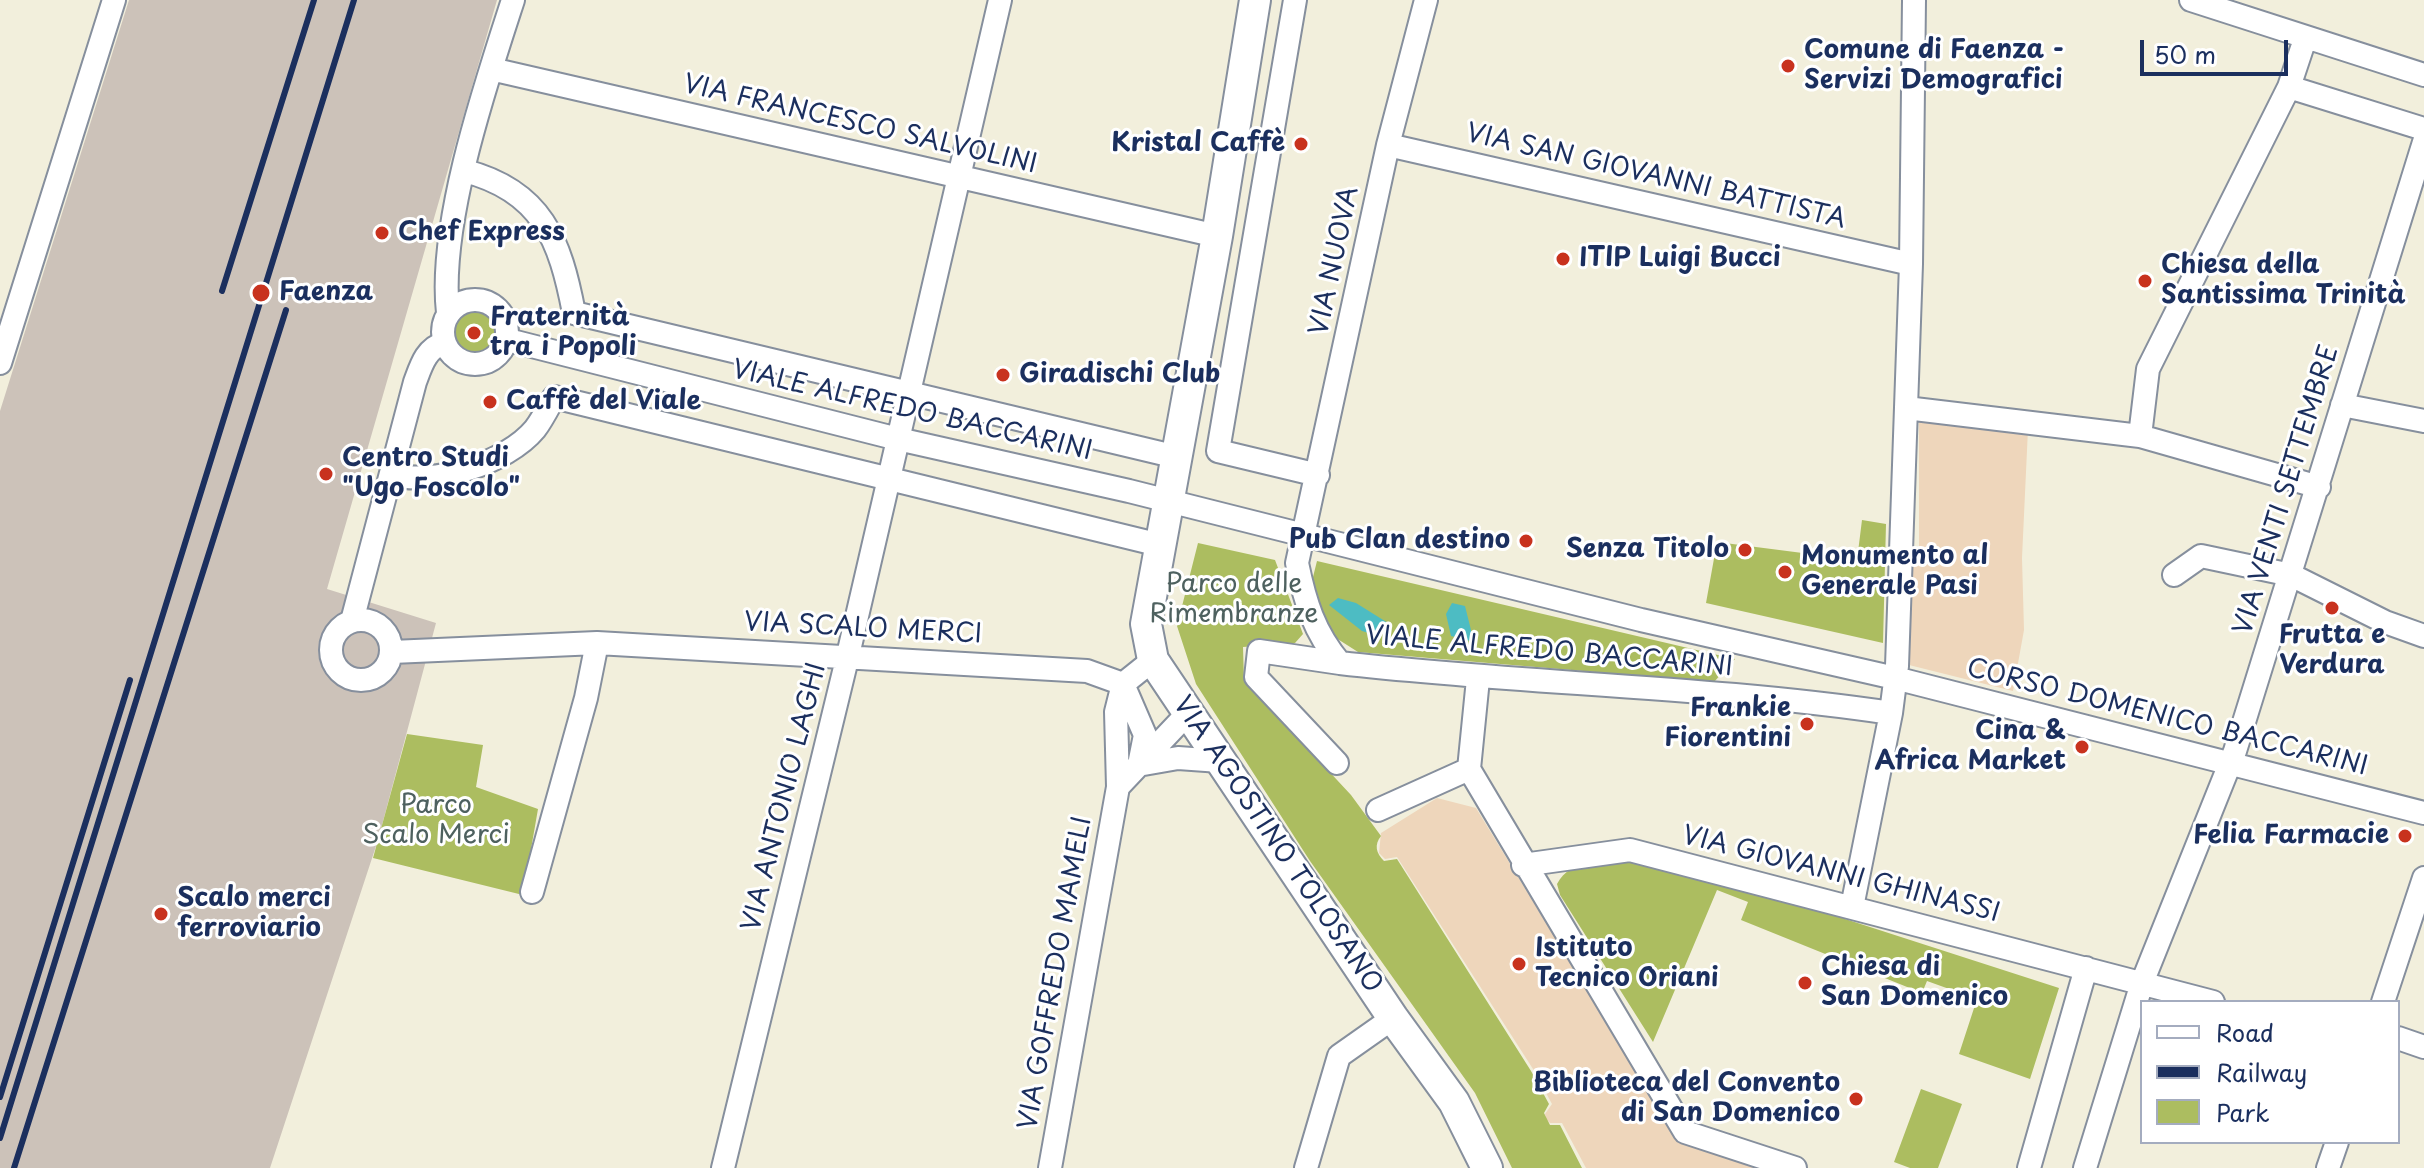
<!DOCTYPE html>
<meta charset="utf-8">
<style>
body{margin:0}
#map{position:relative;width:2424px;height:1168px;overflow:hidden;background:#f2efdc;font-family:"Playpen Sans",sans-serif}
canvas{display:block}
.legend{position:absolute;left:2140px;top:1000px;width:260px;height:144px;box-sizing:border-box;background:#fff;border:2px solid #a4acbf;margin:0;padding:10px 14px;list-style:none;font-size:24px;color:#1b2f5e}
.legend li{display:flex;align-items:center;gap:16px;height:40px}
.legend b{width:40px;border:2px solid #a4acbf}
.scale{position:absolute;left:2140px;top:40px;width:148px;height:36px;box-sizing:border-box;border:4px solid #1b2f5e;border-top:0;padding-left:10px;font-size:24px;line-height:28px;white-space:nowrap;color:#1b2f5e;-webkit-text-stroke:6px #fff;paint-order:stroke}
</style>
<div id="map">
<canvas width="2424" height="1168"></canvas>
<ul class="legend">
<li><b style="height:10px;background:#fff"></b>Road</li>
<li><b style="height:10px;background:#1b2f5e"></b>Railway</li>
<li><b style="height:22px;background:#acbd60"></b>Park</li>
</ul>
<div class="scale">50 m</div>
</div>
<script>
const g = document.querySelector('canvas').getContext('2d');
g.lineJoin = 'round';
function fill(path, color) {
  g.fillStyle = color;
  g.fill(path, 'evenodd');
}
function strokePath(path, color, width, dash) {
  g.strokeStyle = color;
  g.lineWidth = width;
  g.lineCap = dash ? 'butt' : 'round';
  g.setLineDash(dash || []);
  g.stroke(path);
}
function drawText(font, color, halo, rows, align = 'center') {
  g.font = font + ' "Playpen Sans",sans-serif';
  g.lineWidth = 6;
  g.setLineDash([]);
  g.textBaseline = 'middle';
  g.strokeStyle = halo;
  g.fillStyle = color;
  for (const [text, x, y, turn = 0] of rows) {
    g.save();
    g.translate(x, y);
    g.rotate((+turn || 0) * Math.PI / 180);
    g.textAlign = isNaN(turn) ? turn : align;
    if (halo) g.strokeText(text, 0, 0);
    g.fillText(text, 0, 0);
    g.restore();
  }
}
fill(new Path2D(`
 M1919 416 2028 429 2022 558 2024 630 2013 691 1909 665 1913 557 1919 553Z
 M1437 798 1476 808 1676 1136 1763 1168H1586L1562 1123H1550L1546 1119 1545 1114 1552 1104 1533 1069 1397 857 1385 859 1379 853 1381 833Z`), '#eed6bb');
fill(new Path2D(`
 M129 0H497L327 589 436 623 378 840 270 1168H0V411Z`), '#ccc2b9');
fill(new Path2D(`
 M451 332a24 24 0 1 1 48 0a24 24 0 1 1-48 0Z
 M1862 520 1886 524 1883 643 1706 603 1717 542 1857 560Z
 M1198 543 1275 560 1303 634 1295 643 1243 647 1244 680 1351 795 1381 836C1374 845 1376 853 1384 861L1397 859 1531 1071 1549 1104 1544 1113 1550 1125H1560L1582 1168H1512L1475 1093 1310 861 1196 684 1177 626Z
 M1317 561 1735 659 1714 682 1358 652 1325 631 1310 589Z
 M407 734 483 745 476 787 538 809 523 895 373 858Z
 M1629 859 1715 877 2059 988 2030 1079 1959 1054 1977 999 1927 981 1922 993 1741 920 1748 902 1717 890 1653 1042 1560 895 1557 884C1571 858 1602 862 1629 859Z
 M1921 1089 1962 1104 1938 1168H1910L1894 1162Z`), '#acbd60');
fill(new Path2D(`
 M1338 598 1356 603 1388 623 1375 635 1362 631 1329 605Z
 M1452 603 1465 606 1474 642 1451 636 1446 614Z`), '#4dbcc3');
const street = new Path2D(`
 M1295 0 1218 451 1318 475
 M1426 0 1388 145 1297 563C1305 602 1314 632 1340 663 1523 684 1709 686 1891 713
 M2191 0 2424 75
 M491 69 1217 236
 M2289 87 2424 129
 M1388 145 1911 264
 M465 171C542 191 560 240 574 313L1177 457
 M443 332a32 32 0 1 1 64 0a32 32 0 1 1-64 0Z
 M448 313C438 225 485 86 513 0
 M508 340 898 439 1129 491 1641 620 1895 678 2424 813
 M0 363 114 0
 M2342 405 2424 421
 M1906 408 2140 436 2319 487
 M2140 436 2148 369 2289 87 2305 39
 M391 474C432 487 507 463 535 429 542 420 548 408 554 397L1160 545
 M2174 575 2201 556 2291 575 2385 622 2424 636
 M331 650a30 30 0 1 1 60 0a30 30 0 1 1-60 0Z
 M352 621 415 382C421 366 426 348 444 343
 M392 652 597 643 1087 671 1123 684
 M1478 679 1469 769 1685 1132 1795 1168
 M1123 684 1145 735 1140 760
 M1337 763 1256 677 1259 651 1340 663
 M1138 765 1178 758 1220 761
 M1118 787 1188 713
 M1378 810 1469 769
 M1523 865 1630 850 2213 1002
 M532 892 586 698 597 643
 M1852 907 1891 713 1897 666 1911 264 1914 0
 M2383 1002 2424 878
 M2398 1038 2424 1047
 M723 1168 848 655 1000 0
 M1050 1168 1118 787 1116 712 1123 684 1153 660
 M1306 1168 1339 1056 1393 1018
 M2029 1168 2086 968
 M2085 1168 2142 983 2235 751 2424 142
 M2328 1168 2337 1142`);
const secondary = new Path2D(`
 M1255 0 1217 236 1146 624 1153 660 1393 1018 1454 1102 1487 1168`);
strokePath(street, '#868f9d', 26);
strokePath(secondary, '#868f9d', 34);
strokePath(street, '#fff', 22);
strokePath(secondary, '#fff', 30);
strokePath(new Path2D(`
 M222 291 314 0
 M0 1097 130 680
 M0 1138 354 0
 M14 1168 286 310`), '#1b2f5e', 6);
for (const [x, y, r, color] of [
 [1788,66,8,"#c8321e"],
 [1301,144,8,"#c8321e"],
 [382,233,8,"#c8321e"],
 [1563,259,8,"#c8321e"],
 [2145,281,8,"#c8321e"],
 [261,293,10,"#c8321e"],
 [474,333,8,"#c8321e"],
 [1003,375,8,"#c8321e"],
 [490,402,8,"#c8321e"],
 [326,474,8,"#c8321e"],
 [1526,541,8,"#c8321e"],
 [1745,550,8,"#c8321e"],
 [1785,572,8,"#c8321e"],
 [2332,608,8,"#c8321e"],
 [1807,724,8,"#c8321e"],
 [2082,747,8,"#c8321e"],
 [2405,836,8,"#c8321e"],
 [161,914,8,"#c8321e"],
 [1519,964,8,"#c8321e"],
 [1805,983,8,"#c8321e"],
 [1856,1099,8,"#c8321e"]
]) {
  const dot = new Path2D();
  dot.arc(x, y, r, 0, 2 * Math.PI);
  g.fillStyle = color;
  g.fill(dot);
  strokePath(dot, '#fff', 3);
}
drawText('bold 26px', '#1b2f5e', '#fff', [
 ["Comune di Faenza -",1804,51],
 ["Servizi Demografici",1804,81],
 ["Kristal Caffè",1285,144,"right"],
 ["Chef Express",398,233],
 ["ITIP Luigi Bucci",1579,259],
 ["Chiesa della",2161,266],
 ["Santissima Trinità",2161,296],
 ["Faenza",279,293],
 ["Fraternità",490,318],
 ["tra i Popoli",490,348],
 ["Giradischi Club",1019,375],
 ["Caffè del Viale",506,402],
 ["Centro Studi",342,459],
 ["\"Ugo Foscolo\"",342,489],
 ["Pub Clan destino",1510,541,"right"],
 ["Senza Titolo",1729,550,"right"],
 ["Monumento al",1801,557],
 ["Generale Pasi",1801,587],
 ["Frutta e",2332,636,"center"],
 ["Verdura",2332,666,"center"],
 ["Frankie",1791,709,"right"],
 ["Fiorentini",1791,739,"right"],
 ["Cina &",2066,732,"right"],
 ["Africa Market",2066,762,"right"],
 ["Felia Farmacie",2389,836,"right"],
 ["Scalo merci",177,899],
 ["ferroviario",177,929],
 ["Istituto",1535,949],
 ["Tecnico Oriani",1535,979],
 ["Chiesa di",1821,968],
 ["San Domenico",1821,998],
 ["Biblioteca del Convento",1840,1084,"right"],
 ["di San Domenico",1840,1114,"right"]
], 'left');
drawText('26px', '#1b2f5e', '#fff', [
 ["VIA FRANCESCO SALVOLINI",860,125,13],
 ["VIA SAN GIOVANNI BATTISTA",1656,177,13],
 ["VIA NUOVA",1335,261,-78],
 ["VIALE ALFREDO BACCARINI",912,411,13],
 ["VIA VENTI SETTEMBRE",2287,490,-73],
 ["VIA SCALO MERCI",863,629,3],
 ["VIALE ALFREDO BACCARINI",1549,652,5],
 ["CORSO DOMENICO BACCARINI",2167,718,14],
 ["VIA ANTONIO LAGHI",785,797,-76],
 ["VIA AGOSTINO TOLOSANO",1277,845,56],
 ["VIA GIOVANNI GHINASSI",1841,875,14],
 ["VIA GOFFREDO MAMELI",1056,973,-80]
]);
drawText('26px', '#4e615f', '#fff', [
 ["Parco delle",1234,585],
 ["Rimembranze",1234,615],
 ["Parco",436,806],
 ["Scalo Merci",436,836]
]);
</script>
